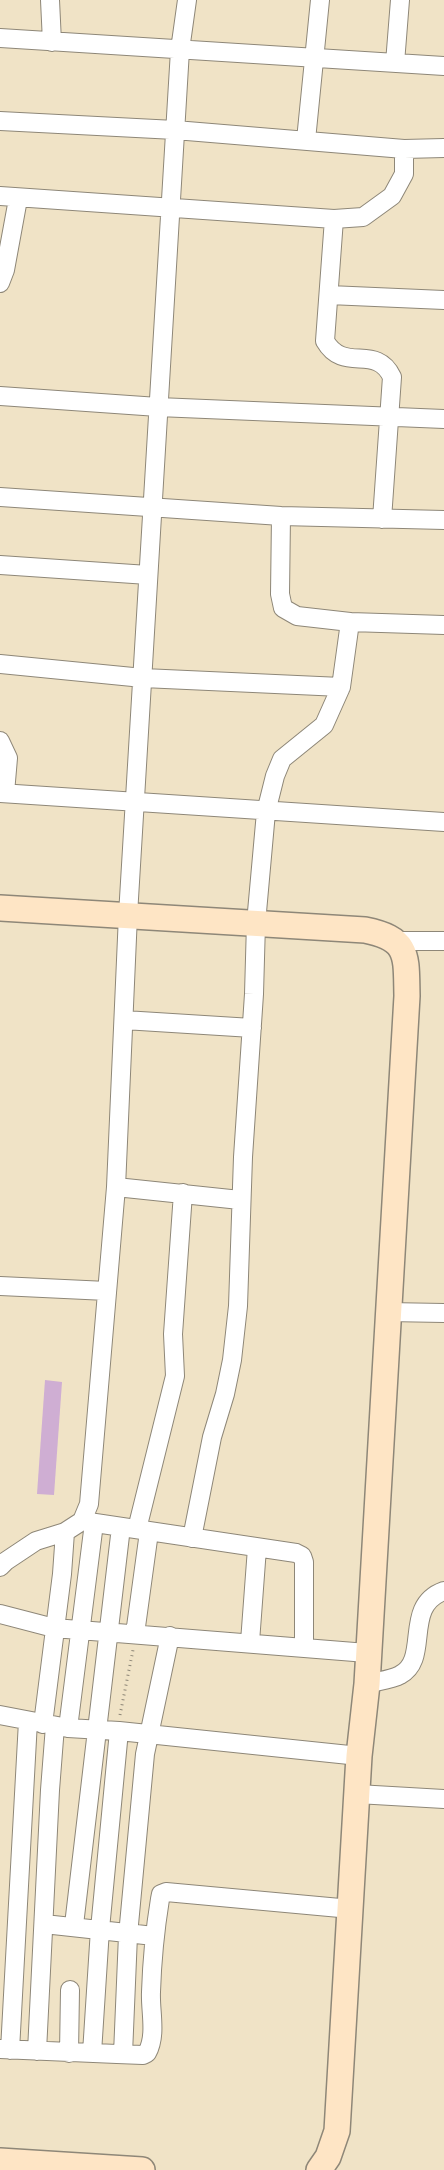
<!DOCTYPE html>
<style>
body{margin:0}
canvas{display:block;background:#f0e3c6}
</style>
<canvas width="444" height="2170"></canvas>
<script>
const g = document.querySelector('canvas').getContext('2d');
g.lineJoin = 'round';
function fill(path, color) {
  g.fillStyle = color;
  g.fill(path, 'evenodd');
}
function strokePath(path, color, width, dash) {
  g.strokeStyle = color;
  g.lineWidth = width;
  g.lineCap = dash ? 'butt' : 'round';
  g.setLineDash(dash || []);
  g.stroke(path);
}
fill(new Path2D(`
 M45 1380 62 1382 54 1495 37 1494Z`), '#cfaed3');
const street = new Path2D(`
 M50 0 52 42
 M0 38 444 66
 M395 63 400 0
 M0 121 175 130 404 149 444 148
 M306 140 320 0
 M0 196 334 219 363 217 392 196 404 174V149
 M334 219 325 341C344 374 376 343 392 377L382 519
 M0 283 5 270 18 199
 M329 295 444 300
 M0 396 158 407 444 419
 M0 497 281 516 444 520
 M281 516 280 594 283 608 297 616 350 622 444 625
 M0 565 148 575
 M0 664 143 678 341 687
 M0 741 8 758 5 793
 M0 793 444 822
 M398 941H444
 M124 1020 252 1028
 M116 1187 240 1200
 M0 1286 107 1291
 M387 1312 444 1313
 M82 1521 296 1553 302 1556 304 1562V1647
 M137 1529 175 1376 173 1334 183 1193
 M192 1538 212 1437 225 1394 232 1360 238 1306 243 1157 254 994 256 923 266 812 275 776 282 759 324 725 341 687 350 622
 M0 1567 6 1561 36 1541 65 1532 82 1521 89 1504 116 1187 128 915 180 50 187 0
 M0 1614 54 1628 367 1653
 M135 1634 149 1532
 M250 1642 257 1548
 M367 1684C377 1681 391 1680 400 1675 431 1659 402 1606 444 1591
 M0 1715 68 1728 119 1731 359 1756
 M43 1724 62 1574 65 1532
 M68 1728 94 1523
 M357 1794 444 1799
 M44 1924 154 1936
 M74 1925 121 1527
 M0 2049 117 2054 143 2055 147 2053C157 2035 150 2011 151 1992 152 1960 155 1930 160 1899L161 1894 166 1892 351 1909
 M10 2050 28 1721
 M37 2051 50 1790 55 1726
 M69 2053 70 1990
 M92 2053 100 1929 119 1731
 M123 2054 128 1935 145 1754 170 1636`);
const secondary = new Path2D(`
 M0 908 365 930C410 939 406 956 407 996L367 1684 359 1756 337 2131 328 2157 319 2170
 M0 2161 142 2170`);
strokePath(street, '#8e8778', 20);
strokePath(secondary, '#8e8778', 28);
strokePath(new Path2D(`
 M120 1715 133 1650`), '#8e8778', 3, [1, 4]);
strokePath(street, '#fff', 18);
strokePath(secondary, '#fee5c5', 25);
</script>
